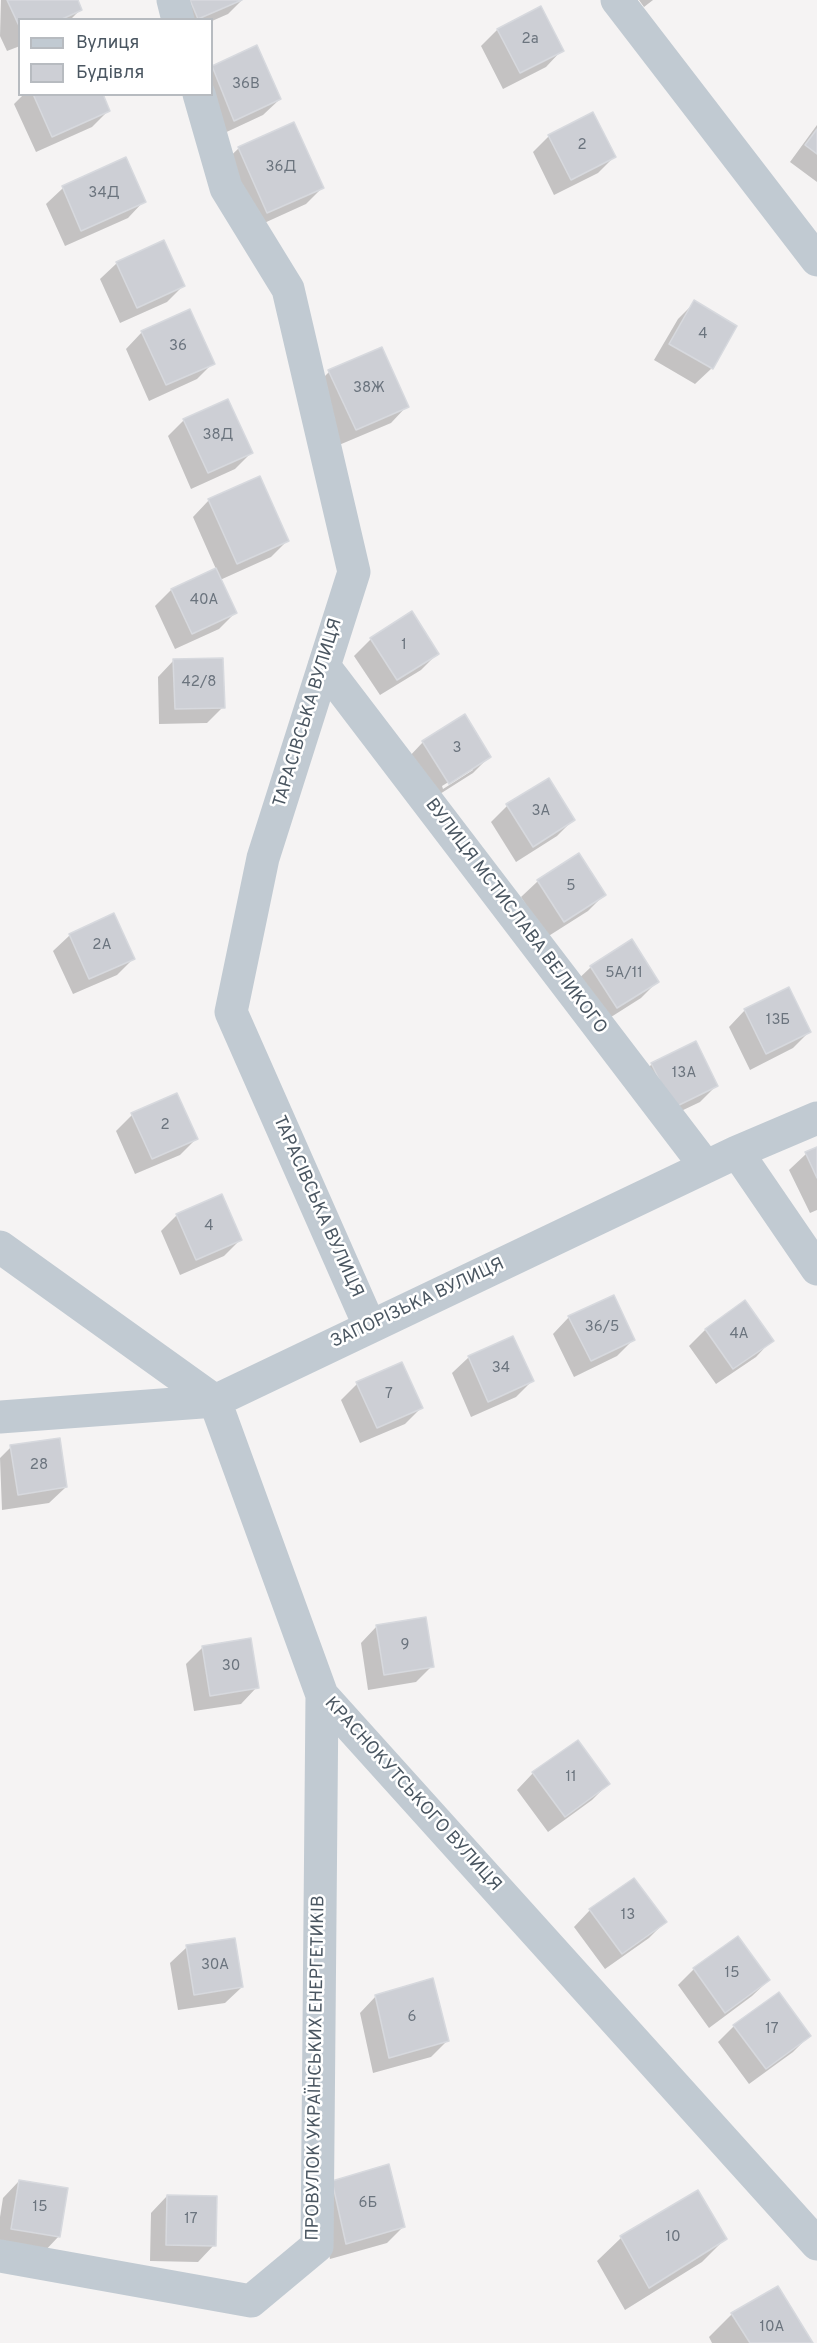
<!DOCTYPE html>
<meta charset="utf-8">
<style>
body{margin:0}
#map{position:relative;width:817px;height:2343px;overflow:hidden;background:#f5f3f3;font-family:Overpass,sans-serif}
canvas{display:block}
.legend{position:absolute;left:18px;top:18px;width:195px;height:78px;box-sizing:border-box;background:#fff;border:2px solid #b7bbc0;margin:0;padding:8px 10px;list-style:none;font-size:18px;color:#4a5661}
.legend li{display:flex;align-items:center;gap:12px;height:30px}
.legend b{width:30px;border:2px solid #b7bbc0}
</style>
<div id="map">
<canvas width="817" height="2343"></canvas>
<ul class="legend">
<li><b style="height:8px;background:#c1cad2"></b>Вулиця</li>
<li><b style="height:16px;background:#cdcfd5"></b>Будівля</li>
</ul>
</div>
<script>
const g = document.querySelector('canvas').getContext('2d');
g.lineJoin = 'round';
function fill(path, color) {
  g.fillStyle = color;
  g.fill(path, 'evenodd');
}
function strokePath(path, color, width, dash) {
  g.strokeStyle = color;
  g.lineWidth = width;
  g.lineCap = dash ? 'butt' : 'round';
  g.setLineDash(dash || []);
  g.stroke(path);
}
function drawText(font, color, halo, rows, align = 'center') {
  g.font = font + ' Overpass,sans-serif';
  g.lineWidth = 5;
  g.setLineDash([]);
  g.textBaseline = 'middle';
  g.strokeStyle = halo;
  g.fillStyle = color;
  for (const [text, x, y, turn = 0] of rows) {
    g.save();
    g.translate(x, y);
    g.rotate((+turn || 0) * Math.PI / 180);
    g.textAlign = isNaN(turn) ? turn : align;
    if (halo) g.strokeText(text, 0, 0);
    g.fillText(text, 0, 0);
    g.restore();
  }
}
fill(new Path2D(`
 M1 0H76L80 10 70 20H20V46L7 51 0 36Z
 M167 0H242L228 14 212 21V20H175Z
 M639 0H653L644 7Z
 M540 8 562 50 546 67 503 89 481 46 497 30Z
 M257 47 280 99 263 115 218 136 212 94V68Z
 M24 94H102L109 110 92 127 36 152 14 104Z
 M817 125V182L790 162Z
 M549 136 614 157 598 173 554 195 533 152Z
 M239 148 322 188 306 204 251 229 222 164Z
 M125 159 144 201 128 218 65 246 46 204 63 188Z
 M117 263 183 286 167 302 120 323 100 279Z
 M695 302 712 368 695 384 654 360 678 319Z
 M142 332 213 363 197 379 149 401 126 349Z
 M329 372 407 406 391 423 339 445 313 388Z
 M184 420 251 453 235 469 191 489 168 436Z
 M209 500 287 541 271 557 220 580 235 613 219 629 175 649 155 606 171 590 216 569 193 517Z
 M412 613 437 654 421 670 380 695 354 656 371 639Z
 M174 660 223 707 207 723 159 724 158 677Z
 M423 742 489 757 473 773 432 799 407 759ZM473 767V770L443 789 442 786Z
 M507 806 573 820 557 836 516 862 491 822Z
 M538 881 604 895 588 911 547 937 521 897Z
 M70 935 133 959 117 975 73 994 53 951Z
 M632 942 657 982 641 998 600 1024 574 983 591 967Z
 M745 1010 809 1032 793 1048 750 1070 729 1027Z
 M652 1064 716 1086 700 1102 656 1123 636 1080Z
 M132 1115 196 1139 180 1155 135 1174 116 1131Z
 M817 1148V1210L810 1213 789 1170 806 1154Z
 M177 1215 241 1239 224 1256 180 1275 161 1231Z
 M745 1302 772 1340 756 1357 716 1384 689 1346 705 1330Z
 M569 1317 633 1340 617 1356 574 1377 553 1334Z
 M469 1357 532 1381 516 1397 471 1417 452 1373Z
 M357 1384 421 1408 405 1424 360 1443 341 1400Z
 M11 1447 66 1487 49 1503 2 1510 0 1458Z
 M377 1626 432 1666 416 1682 368 1690 361 1643Z
 M203 1647 257 1687 241 1704 194 1711 186 1664Z
 M577 1743 608 1784 592 1800 548 1832 517 1790 533 1773Z
 M590 1910 665 1922 649 1938 605 1969 574 1927Z
 M738 1938 769 1980 752 1996 709 2028 678 1985 694 1969Z
 M187 1947 242 1987 225 2003 178 2010 170 1963Z
 M376 1996 447 2041 431 2057 373 2073 360 2013Z
 M734 2026 809 2036 793 2052 749 2084 718 2042Z
 M19 2181 59 2236 43 2253 0 2246V2217L3 2198Z
 M333 2183 403 2227 387 2243 330 2259 316 2199Z
 M697 2192 725 2239 702 2262 625 2310 597 2261 621 2238Z
 M167 2196 214 2245 198 2262 150 2261 151 2213Z
 M732 2314 812 2343H712L709 2337Z`), '#0003');
const building = new Path2D(`
 M7 0H78L82 10 60 20H20V28Z
 M190 0H242L198 19Z
 M541 6 564 51 520 73 497 29Z
 M257 45 281 99 234 121 212 66Z
 M33 94H103L110 111 52 137Z
 M593 112 616 157 571 180 548 135Z
 M294 122 324 188 267 213 238 147Z
 M817 129V154L805 145Z
 M126 157 146 202 81 231 62 186Z
 M164 240 185 286 137 308 116 262Z
 M694 300 737 326 713 369 669 344Z
 M190 309 215 364 166 385 141 331Z
 M382 347 409 407 356 430 328 370Z
 M228 399 253 453 208 473 183 419Z
 M260 476 289 541 237 564 208 499Z
 M216 568 237 613 192 634 171 589Z
 M412 611 439 654 397 680 370 638Z
 M223 658 225 708 175 709 173 659Z
 M465 714 491 757 449 784 422 741Z
 M549 778 575 820 533 847 506 804Z
 M579 853 606 895 564 922 537 880Z
 M114 913 135 959 89 979 69 934Z
 M632 939 659 982 617 1008 590 966Z
 M789 987 811 1032 766 1054 744 1009Z
 M696 1041 718 1086 673 1108 651 1063Z
 M177 1093 198 1139 152 1159 131 1113Z
 M817 1147V1178L805 1152Z
 M222 1194 242 1240 196 1260 176 1214Z
 M614 1295 635 1340 591 1361 568 1316Z
 M745 1300 774 1341 733 1369 705 1329Z
 M513 1336 534 1381 488 1402 468 1356Z
 M402 1362 423 1408 377 1428 356 1382Z
 M60 1438 67 1487 18 1495 10 1445Z
 M426 1617 434 1667 384 1675 376 1625Z
 M251 1638 259 1688 210 1696 202 1646Z
 M578 1740 610 1784 565 1817 532 1772Z
 M634 1878 667 1922 622 1954 589 1909Z
 M738 1936 770 1980 725 2013 693 1968Z
 M235 1938 243 1987 194 1995 186 1945Z
 M433 1978 449 2041 389 2058 375 1995Z
 M779 1992 811 2036 766 2069 733 2025Z
 M389 2164 405 2227 346 2244 332 2181Z
 M19 2180 68 2188 60 2237 11 2229Z
 M698 2190 727 2239 649 2288 620 2236Z
 M167 2195 217 2196 216 2246 166 2245Z
 M778 2286 813 2343H750L731 2313Z`);
fill(building, '#cdcfd5');
strokePath(building, '#d7d9de', 1.5);
strokePath(new Path2D(`
 M173 0 178 20
 M617 0 817 260
 M199 94 226 188 288 289 354 572 263 858 231 1012 370 1327
 M324 666 706 1167
 M737 1152 817 1269
 M0 1247 215 1401 322 1695 817 2244
 M0 1417 215 1401 737 1152 817 1118
 M0 2256 251 2301 317 2246 322 1695`), '#c1cad2', 33);
drawText('15px', '#6b747e', null, [
 ["2а",530,40],
 ["36В",246,85],
 ["2",582,146],
 ["36Д",281,168],
 ["34Д",104,194],
 ["4",703,335],
 ["36",178,347],
 ["38Ж",369,389],
 ["38Д",218,436],
 ["40А",204,601],
 ["1",404,646],
 ["42/8",199,683],
 ["3",457,749],
 ["3А",541,812],
 ["5",571,887],
 ["2А",102,946],
 ["5А/11",624,974],
 ["13Б",778,1021],
 ["13А",684,1074],
 ["2",165,1126],
 ["4",209,1227],
 ["36/5",602,1328],
 ["4А",739,1335],
 ["34",501,1369],
 ["7",389,1395],
 ["28",39,1466],
 ["9",405,1646],
 ["30",231,1667],
 ["11",571,1778],
 ["13",628,1916],
 ["30А",215,1966],
 ["15",732,1974],
 ["6",412,2018],
 ["17",772,2030],
 ["6Б",368,2204],
 ["15",40,2208],
 ["17",191,2220],
 ["10",673,2238],
 ["10А",772,2328]
]);
drawText('18px', '#4a5661', '#fff', [
 ["ТАРАСІВСЬКА ВУЛИЦЯ",309,713,-73],
 ["ВУЛИЦЯ МСТИСЛАВА ВЕЛИКОГО",515,917,53],
 ["ТАРАСІВСЬКА ВУЛИЦЯ",317,1207,66],
 ["ЗАПОРІЗЬКА ВУЛИЦЯ",418,1304,-25],
 ["КРАСНОКУТСЬКОГО ВУЛИЦЯ",412,1795,48],
 ["ПРОВУЛОК УКРАЇНСЬКИХ ЕНЕРГЕТИКІВ",317,2068,-89]
]);
</script>
